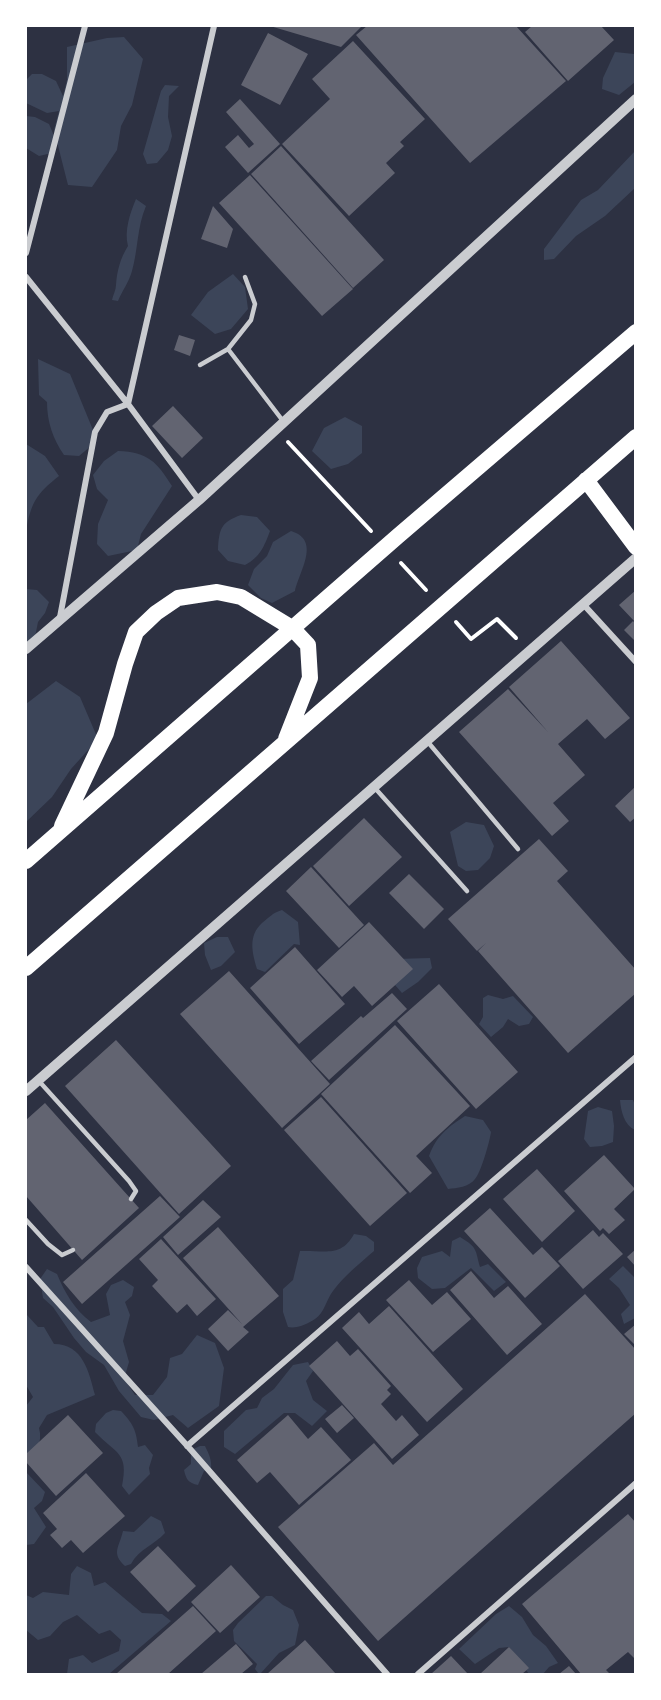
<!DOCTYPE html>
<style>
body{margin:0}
#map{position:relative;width:661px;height:1700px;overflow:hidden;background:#2d3142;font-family:"Noto Sans",sans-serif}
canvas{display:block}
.frame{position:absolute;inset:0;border:27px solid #fff;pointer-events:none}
</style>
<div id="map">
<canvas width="661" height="1700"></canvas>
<div class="frame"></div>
</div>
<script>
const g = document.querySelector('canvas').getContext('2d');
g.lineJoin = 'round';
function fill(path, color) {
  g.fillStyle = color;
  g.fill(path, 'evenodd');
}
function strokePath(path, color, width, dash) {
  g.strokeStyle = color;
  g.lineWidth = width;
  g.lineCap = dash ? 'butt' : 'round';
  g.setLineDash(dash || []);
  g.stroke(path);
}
fill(new Path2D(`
 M124 37 143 59 132 105 121 126 117 150 92 187 68 185 54 130 59 111 47 113 26 103V80L32 74H42L56 81 63 96 67 80V47L107 38Z
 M615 52 634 54 635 56V82L619 95 602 89 603 78Z
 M165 85 179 86 169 96 168 117 172 136 168 150 157 163 147 164 143 154 161 91Z
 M26 116 35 117 49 124 55 138 52 153 39 156 26 148Z
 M635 151V188L605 216 576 236 554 259 544 260V249L581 200 598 190Z
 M136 199 146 206C137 227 138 250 132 271 129 282 122 291 118 301L112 300C113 295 116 290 116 285 117 271 120 259 128 246 124 231 130 213 136 199Z
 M233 274 245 287 248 309 231 329 215 334 191 315 208 292Z
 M38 359 70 374 93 430 91 446 79 456 64 455C53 439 47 422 47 402L39 395Z
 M345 417 362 426V453L348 464 331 469 312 451 324 428Z
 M26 444 45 456 59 476C36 494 31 503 26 531Z
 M118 451C148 452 157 462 172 486L141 534 137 550 108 556 97 544 98 524 108 500 97 489 93 475 104 461Z
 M241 515 257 517 270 531C264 547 260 557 245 565L228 561 218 550C219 529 221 522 241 515Z
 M291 531C321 540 300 570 295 591L272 603 261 598 248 585 254 569 267 556 273 542Z
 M26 589 37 590 49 602 45 613 38 622 34 642 26 647Z
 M56 681 80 697 98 739 71 769 52 797 26 822V704Z
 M466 822 484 825 494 846 490 858 478 870 466 871 458 866 450 832Z
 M282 910 298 922 300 945 294 944 265 972 257 969C252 952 248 936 262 923 270 917 272 913 282 910Z
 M217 937H228L235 952 221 966 211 970 205 955 204 943Z
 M430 958 432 968 418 982 402 993 395 985V959Z
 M488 995 503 999 513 996 533 1017 529 1024 519 1026 508 1019 503 1027 491 1037 479 1024 483 1017V998Z
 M620 1100H633L635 1105V1130C624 1125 621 1111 620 1100Z
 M598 1107 612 1111 614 1126 613 1142 602 1146 590 1147 584 1139 588 1111Z
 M465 1116 483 1120 491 1132C490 1140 481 1173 475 1179 469 1187 457 1188 448 1189L429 1156C437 1135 447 1128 465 1116Z
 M354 1234 366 1236 374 1242V1251C359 1264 344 1276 333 1291 326 1300 325 1312 315 1319 308 1324 296 1329 288 1327L283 1312V1289L293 1280 300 1251C324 1250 341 1258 354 1234Z
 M460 1237C478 1248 475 1249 480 1267L488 1264 506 1282 494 1291 471 1268 445 1288 432 1289 418 1278 417 1268 422 1257 442 1251 450 1257 452 1241Z
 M623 1266 636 1279 635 1318 624 1324 621 1314 630 1305 619 1288 609 1279Z
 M47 1269 57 1274C65 1293 74 1309 91 1322L110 1315 106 1294 111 1285 123 1280 134 1287 132 1296 125 1302 130 1315 123 1341 129 1362 124 1379 135 1395H153L167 1377 170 1358 182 1354 197 1335 215 1343 224 1368 219 1406 188 1428 173 1415 154 1420 141 1417 119 1391 104 1365 86 1352 74 1338 53 1307 43 1298 40 1279Z
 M26 1305 27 1315 38 1327H44L54 1344C83 1344 89 1372 95 1395L47 1415 39 1428C43 1442 36 1455 26 1465V1406L33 1397 26 1385Z
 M308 1362 313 1371 306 1381 313 1400 327 1411 312 1426 295 1413H284L235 1454 224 1447V1431L246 1410 257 1408 262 1398 274 1389 293 1365Z
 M113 1410 121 1411C133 1424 136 1429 138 1447L145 1445 153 1455 149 1468 150 1474 129 1495 122 1486C129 1452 116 1454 95 1432L96 1424 106 1413Z
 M200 1446H205C209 1454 212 1460 211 1469L204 1471 198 1485C188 1483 186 1479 184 1470L191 1464V1450Z
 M26 1472 45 1492 42 1501 34 1508 46 1527 34 1544 26 1545Z
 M151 1516 161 1521 165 1533C154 1545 139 1549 131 1564L125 1566C111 1553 119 1548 123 1531L134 1532Z
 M77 1566 91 1573 94 1586 105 1582 142 1613 162 1614 171 1621 109 1674H67L69 1659 83 1655 92 1663 119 1651 121 1640 110 1630 99 1634 77 1615 63 1622 50 1636 38 1640 26 1630V1595L33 1598 43 1592 69 1595 71 1574Z
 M266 1596H272L283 1605 293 1610 299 1625 295 1645 279 1653 261 1673H258L255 1669 257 1664 234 1641 233 1630 238 1623Z
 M509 1606 522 1617 533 1635 546 1646 558 1663 549 1667 543 1674H529L509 1647 499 1648 475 1664 459 1649 496 1614Z`), '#3c4559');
fill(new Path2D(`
 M270 26H362L341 47Z
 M367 26H516L566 81 470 163 356 35Z
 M532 26H601L614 40 568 81 525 32Z
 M268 33 308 54 280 105 241 85Z
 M353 41 425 119 400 142 404 146 386 163 395 173 349 216 282 144 330 99 312 79Z
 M240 99 280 144 248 173 225 147 238 135 249 148 254 144 226 112Z
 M281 146 384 260 353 288 251 174Z
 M250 175 353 289 322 316 219 203Z
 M213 206 233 229 227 248 201 239Z
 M179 335 195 340 190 356 174 350Z
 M173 406 203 438 182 458 152 426Z
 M636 590V623L619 605Z
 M633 621 636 624V642L624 630Z
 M561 641 630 718 605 739 587 719 558 744 585 775 553 803 569 821 552 836 459 732 508 689 548 732 509 687Z
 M636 786V817L630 822 615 806Z
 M364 818 402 857 349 906 313 866Z
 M539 839 568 871 557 881 636 970V993L568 1053 478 951 486 943 477 951 448 919Z
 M311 867 364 925 339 948 286 891Z
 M409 874 444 909 424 929 389 893Z
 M369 922 413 969 372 1006 354 986 342 997 317 970Z
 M295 947 345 1004 299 1044 250 988Z
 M229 971 330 1084 282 1128 180 1014Z
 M439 984 518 1072 476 1109 397 1021Z
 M392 993 407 1009 329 1080 311 1061 361 1016 363 1018Z
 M395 1025 470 1106 416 1156 432 1173 410 1193 321 1094Z
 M116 1040 231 1166 179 1214 65 1086Z
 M321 1097 407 1193 370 1226 284 1130Z
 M45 1103 139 1208 82 1260 26 1196V1120Z
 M604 1155 635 1189 614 1209 625 1220 609 1234 603 1228 600 1231 564 1191Z
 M537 1169 575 1211 542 1242 503 1199Z
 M160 1196 180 1217 82 1304 63 1282Z
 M203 1200 221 1217 178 1255 163 1237Z
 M490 1208 533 1255 542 1247 560 1266 525 1298 464 1231Z
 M218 1227 279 1296 243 1327 249 1332 228 1351 208 1329 228 1310 242 1324 183 1258Z
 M593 1230 599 1237 603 1233 623 1254 583 1289 558 1261Z
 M161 1239 216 1299 197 1316 187 1304 177 1313 152 1286 158 1280 139 1259Z
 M636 1249V1267L627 1257Z
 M471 1271 494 1298 508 1286 542 1324 507 1355 450 1290Z
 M409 1280 432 1305 447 1292 471 1319 433 1352 386 1300Z
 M585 1294 636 1350V1413L378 1641 278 1527 374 1443 393 1465Z
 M389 1306 463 1389 427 1422 342 1328 359 1312 369 1324Z
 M636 1324V1346L624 1334Z
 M337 1341 350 1356 358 1349 391 1386 387 1390 391 1394 381 1404 396 1421 402 1415 419 1435 392 1459 309 1366Z
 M342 1405 354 1418 337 1433 325 1419Z
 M68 1415 103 1453 56 1496 26 1462V1454Z
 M288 1415 308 1439 321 1427 351 1460 299 1505 270 1472 257 1483 237 1460Z
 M86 1473 125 1516 83 1553 71 1540 62 1548 50 1535 57 1529 43 1513Z
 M628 1514 636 1523V1660L628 1652 606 1670 610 1674H581L522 1604Z
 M158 1546 196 1586 168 1612 130 1572Z
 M231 1565 260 1597 220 1633 191 1602Z
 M193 1606 216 1631 168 1674H116Z
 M305 1640 336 1674H267Z
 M236 1644 253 1664 241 1674H201Z
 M509 1647 529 1668 522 1674H480Z
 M451 1656 468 1674H431Z
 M569 1666 576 1674H559Z`), '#626471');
strokePath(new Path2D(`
 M288 442 371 531
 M401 563 426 590
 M456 622 471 639 497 619 516 638`), '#fff', 4);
strokePath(new Path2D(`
 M245 277 255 304 251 320 228 349 283 421
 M200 365 228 349
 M427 741 518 849
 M374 787 467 891
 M38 1080 129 1181 136 1191 131 1199
 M26 1220 48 1244 62 1255 73 1250`), '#caccd0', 4.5);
strokePath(new Path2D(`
 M26 253 85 26
 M26 277 128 404 199 500
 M584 605 636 662
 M60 617 95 432 107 412 128 404 214 26
 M26 1267 191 1450 387 1674
 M187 1446 636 1057
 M418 1674 636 1483`), '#caccd0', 6);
strokePath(new Path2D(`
 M26 649 199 500 636 99
 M26 1091 636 558`), '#caccd0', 10);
strokePath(new Path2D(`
 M586 480 636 547
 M62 826 106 733 125 664 136 632 156 613 178 598 217 592 241 597 292 628 308 645 310 678 286 739
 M26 861 398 536 636 332
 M26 968 636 437`), '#fff', 16);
</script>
